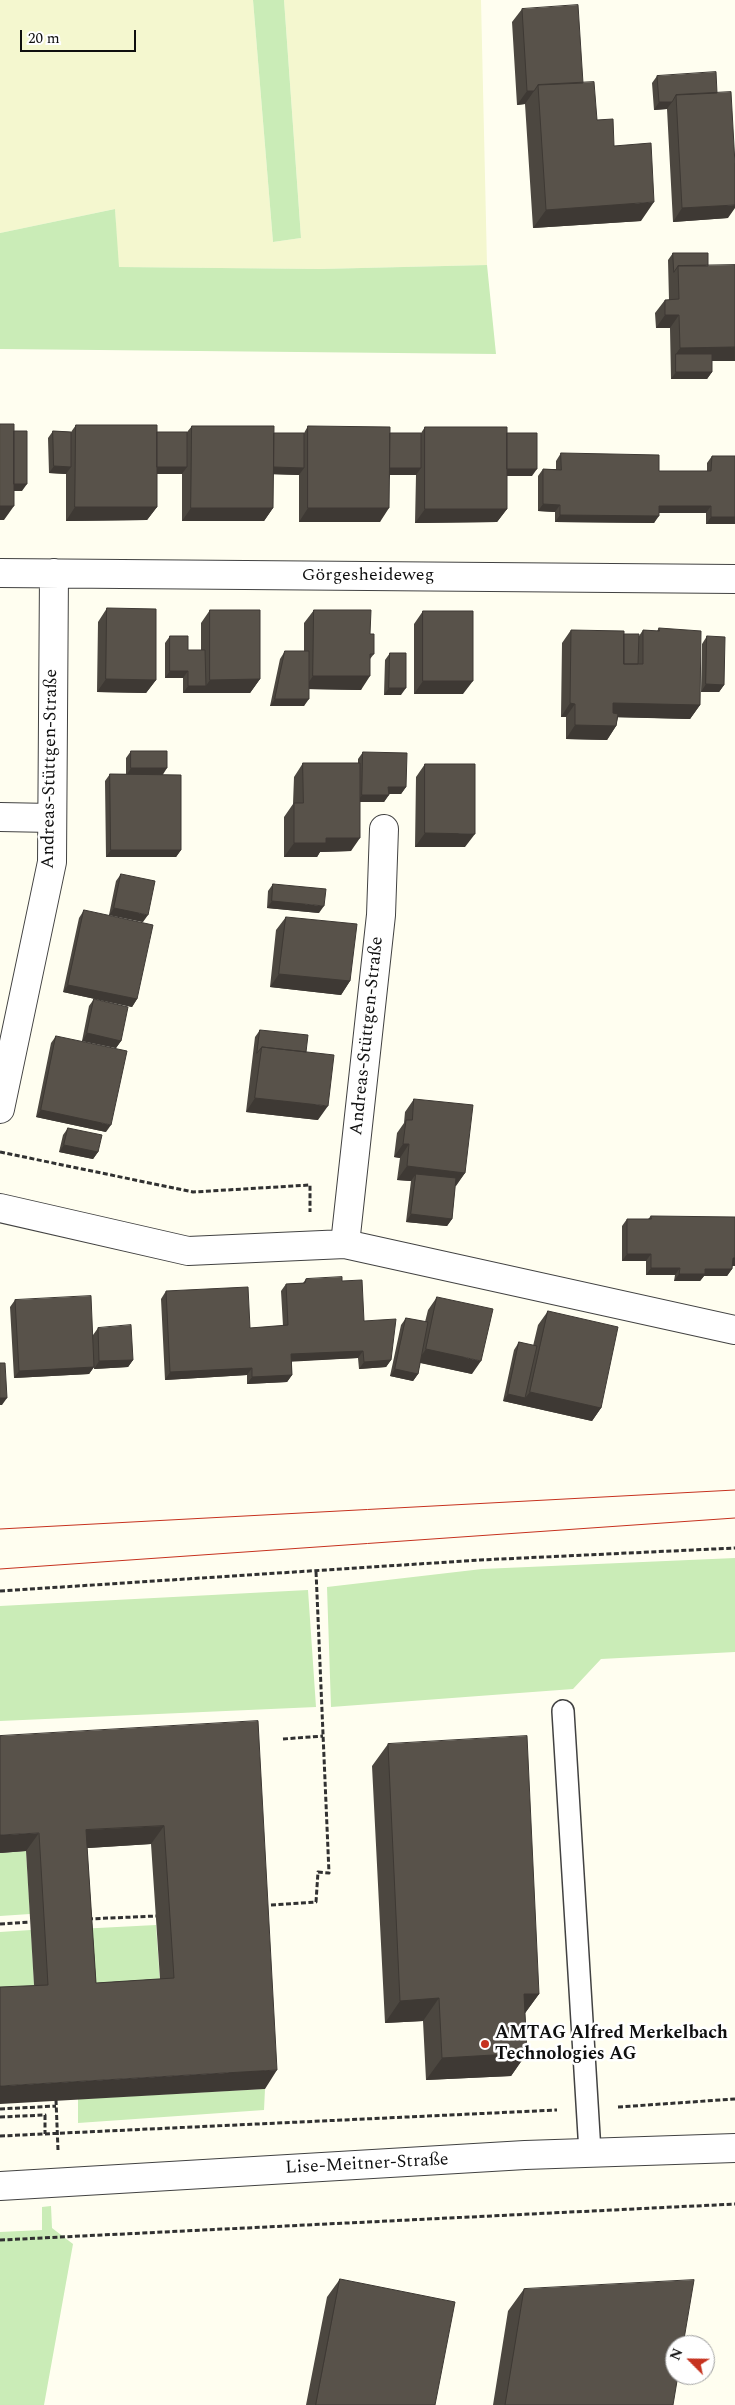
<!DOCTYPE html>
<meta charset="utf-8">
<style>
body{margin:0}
#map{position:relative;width:735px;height:2405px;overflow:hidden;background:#fffef0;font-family:Spectral,serif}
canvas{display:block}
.north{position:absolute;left:665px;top:2335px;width:50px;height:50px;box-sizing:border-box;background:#fff;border:1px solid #9f9f9f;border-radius:50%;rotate:293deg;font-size:14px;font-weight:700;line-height:20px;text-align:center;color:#0f0f0f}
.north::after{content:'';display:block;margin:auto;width:18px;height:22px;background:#c6321f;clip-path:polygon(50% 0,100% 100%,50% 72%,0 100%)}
.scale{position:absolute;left:20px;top:30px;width:116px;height:22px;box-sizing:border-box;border:2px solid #0f0f0f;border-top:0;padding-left:6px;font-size:15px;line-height:18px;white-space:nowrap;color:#0f0f0f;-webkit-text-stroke:4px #fff;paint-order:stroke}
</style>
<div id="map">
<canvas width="735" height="2405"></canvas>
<div class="north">N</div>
<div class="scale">20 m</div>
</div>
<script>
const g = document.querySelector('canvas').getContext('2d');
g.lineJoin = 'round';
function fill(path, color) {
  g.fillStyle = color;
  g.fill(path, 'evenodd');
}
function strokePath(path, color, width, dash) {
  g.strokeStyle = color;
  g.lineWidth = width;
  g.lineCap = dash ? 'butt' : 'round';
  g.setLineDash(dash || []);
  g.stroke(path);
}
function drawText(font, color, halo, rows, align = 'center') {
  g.font = font + ' Spectral,serif';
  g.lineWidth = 5;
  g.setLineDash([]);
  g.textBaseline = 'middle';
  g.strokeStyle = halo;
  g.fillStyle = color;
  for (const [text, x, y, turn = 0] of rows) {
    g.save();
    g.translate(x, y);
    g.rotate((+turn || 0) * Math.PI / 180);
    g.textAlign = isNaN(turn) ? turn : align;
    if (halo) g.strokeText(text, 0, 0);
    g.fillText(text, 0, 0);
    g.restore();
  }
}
fill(new Path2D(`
 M0 0H253L273 242 301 238 284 0H481L487 265 320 269 118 267 115 209 0 233Z`), '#f4f7cf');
fill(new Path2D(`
 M253 0H284L301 238 273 242Z
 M115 209 119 267 320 269 487 265 496 354 0 349V233Z
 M735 1558V1652L601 1659 573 1689 331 1707 327 1587 482 1569Z
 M308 1590 316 1707 0 1721V1606Z
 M26 1851 30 1914 0 1916V1853Z
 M156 1925 161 1996 83 2001 78 1929Z
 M31 1930 35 2003 0 2005V1932Z
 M265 2089 264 2110 78 2123V2099Z
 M51 2206 52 2228 73 2244 44 2405H0V2232L42 2230V2207Z`), '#caecb7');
const service = new Path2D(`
 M563 1711 590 2152`);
const minor = new Path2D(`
 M0 573 735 579
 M0 817 52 818
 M0 1109 52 862 54 573
 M0 1208 188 1251 345 1244 735 1330
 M345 1244 381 915 384 829
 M0 2186 525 2155 735 2148`);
strokePath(service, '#424242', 24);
strokePath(minor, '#424242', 30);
strokePath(new Path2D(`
 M0 1152 193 1192 310 1185V1212
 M0 1591 480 1560 735 1548
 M283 1739 323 1736
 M271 1905 316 1902 318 1872 329 1873 316 1571
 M88 1919 156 1916
 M0 1924 30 1922
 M56 2100 58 2150
 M618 2107 735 2099
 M0 2109 56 2106
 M0 2117 45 2115V2134
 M0 2136 557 2110
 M0 2240 735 2204`), '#313131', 3, [5, 2.5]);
strokePath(service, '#fff', 21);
strokePath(minor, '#fff', 28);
strokePath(new Path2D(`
 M0 1529 735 1490
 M0 1569 735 1518`), '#c6321f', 1);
fill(new Path2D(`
 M522 9 583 83 597 120 614 146 641 221 533 228 525 104 517 105 512 22Z
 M657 76 717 93 728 218 673 222 667 109 654 110 652 83Z
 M673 253 708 266 735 361H712V372L707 379H671L670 328H656L655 313 665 300H669L668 260Z
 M76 425 157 432H187L192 426 274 433H304L308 426 390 433H421L425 427 507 433 532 476H507V509L497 522 415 523 416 475H390L380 522H299V475L273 474V508L264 521H182V474H157V507L147 520 66 521V474L49 473 48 438 53 431 71 432Z
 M561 453 659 471H707V463L712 456 735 524H706V513H659L654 523 555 522V512L538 511V476L543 469H556V461Z
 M107 608 156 680 146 693 97 692 98 622Z
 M210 610 260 679 250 693H183V678H165V643L170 636 188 650H201V623Z
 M314 610 370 634 374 654 370 659 361 690 309 689 304 706H270L280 659 285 651H304V623Z
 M423 611 463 694H414V624Z
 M659 628 700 705 690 719 618 717 616 726 607 740 566 739V717H561L562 643 571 630 624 634 639 636 643 630 657 631Z
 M707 636 724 685 719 692H701L702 644Z
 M390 653 401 695H384L385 660Z
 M131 751 162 775 181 850 176 857H106L105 781 110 774H126V758Z
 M363 752 406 787 401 794H389L384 802H360L351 851 320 852 317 857H284V817L293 804 294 777 303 763H358V759Z
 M425 764 465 847H415L416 777Z
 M121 874 143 922 109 915 116 881Z
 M273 884 319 913 267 908 268 891Z
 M84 910 137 999 132 1007 63 992 79 918Z
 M286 917 350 981 341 995 270 987 276 930Z
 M94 999 121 1041 116 1048 82 1041 89 1006Z
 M260 1030 306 1052 318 1120 246 1112 255 1037Z
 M56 1036 106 1132 36 1117 51 1043Z
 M414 1099 465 1173 455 1186 452 1219 447 1226 406 1222 411 1181 397 1180 400 1158 394 1157 397 1133 404 1123 405 1112Z
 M68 1128 98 1152 93 1159 59 1152 63 1135Z
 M651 1216 735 1266H732V1269L727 1276H704L700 1281H674L675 1275H646V1261H622V1226L627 1219H648Z
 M306 1279 342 1281 364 1321 391 1360 386 1367 359 1369 358 1358 292 1361V1375L287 1382 247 1384V1375L165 1380 161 1299 166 1291 250 1328 283 1326 281 1291 286 1284 303 1283Z
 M437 1297 472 1374 420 1363 418 1374 413 1381 390 1376 401 1325 406 1318 425 1322 428 1310Z
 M15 1300 93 1335 98 1328 133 1360 128 1367 94 1369V1367L89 1374 14 1378 10 1307Z
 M548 1311 601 1408 592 1421 503 1401 514 1350 519 1342 533 1346 538 1325Z
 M258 1721 265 2089 34 1985 26 1851 0 1853ZM151 1844 160 1979 96 1983 87 1848Z
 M388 1744 539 1994 525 2013 527 2053 511 2076 426 2080 423 2021 385 2023 372 1766Z
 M340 2279 435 2405H306L327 2297Z
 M524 2289 673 2405H493L508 2311Z`), '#4c4740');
fill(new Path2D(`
 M527 91H534L525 104 517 105Z
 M659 102H672L667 109 654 110Z
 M654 202 641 221 533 228 546 210Z
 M735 205V208L728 218 673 222 682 208Z
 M665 315H679L670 328H656Z
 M735 347V361H676V354L680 348Z
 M676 372H712L707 379H671Z
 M54 466 71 467 66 474 49 473Z
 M153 467H187L182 474H148Z
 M269 467 304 468 299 475 264 474Z
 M386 468H421L416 475H380Z
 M502 469H537L532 476H497Z
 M9 484H27L22 491H4Z
 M543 504 560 505 555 512 538 511Z
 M0 506H14L4 520H0Z
 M659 506H711L706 513H654Z
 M75 507H157L147 520 66 521Z
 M191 508H273L264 521H182Z
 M308 508H389L380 522H299Z
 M425 509H507L497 522 415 523Z
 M560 515 659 516 654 523 555 522Z
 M711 517H735V524H706Z
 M170 671H188L183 678H165Z
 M313 676H370L361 690 304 689Z
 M106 679 156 680 146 693 97 692Z
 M260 679 250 693H201L210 680Z
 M423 681H473L463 694H414Z
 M706 684 724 685 719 692H701Z
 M188 686H206L201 693H183Z
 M389 688H406L401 695H384Z
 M275 699H309L304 706H270Z
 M570 703 575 704 566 717H561Z
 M613 703 700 705 690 719 604 717Z
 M575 725 616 726 607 740 566 739Z
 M131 768H167L162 776H126Z
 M388 787H406L401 794H383Z
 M362 795H389L384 802H357Z
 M425 833 475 834 465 847H415Z
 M326 838H360L351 851 320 852 317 857H284L294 843Z
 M111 850H181L176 857H106Z
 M272 901 324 906 319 913 267 908Z
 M114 908 148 915 143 922 109 915Z
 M279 974 350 981 341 995 270 987Z
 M68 985 137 999 132 1007 63 992Z
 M87 1033 121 1041 116 1048 82 1041Z
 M255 1098 328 1106 318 1120 246 1112Z
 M41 1110 111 1125 106 1132 36 1117Z
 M403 1144H409L400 1158 394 1157Z
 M64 1145 98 1152 93 1159 59 1152Z
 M407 1166 465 1173 456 1186 415 1182 416 1174 411 1181 397 1180Z
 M411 1214 452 1219 447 1226 406 1222Z
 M627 1254H651L646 1261H622Z
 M733 1258H735V1266H728Z
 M651 1268H680L675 1275H646Z
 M705 1269H732L727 1276H704L700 1281H674L679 1274Z
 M426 1349 481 1361 472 1374 417 1362Z
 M363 1351 358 1358 286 1362 291 1354Z
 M133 1360 128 1367 94 1369 99 1361Z
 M391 1360 386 1367 359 1369 364 1362Z
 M94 1367 89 1374 14 1378 19 1371Z
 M252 1368 247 1375 165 1380 170 1372Z
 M395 1369 418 1374 413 1381 390 1376Z
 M292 1375 287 1382 247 1384 252 1377Z
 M530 1392 601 1408 592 1421 503 1401 508 1394 525 1398Z
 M0 1398H7L2 1405H0Z
 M164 1826 151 1844 73 1849 86 1830Z
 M39 1833 26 1851 0 1853V1835Z
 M524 1994H539L523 2016Z
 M439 1998 423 2021 385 2023 400 2001Z
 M527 2053 511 2076 426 2080 442 2058Z
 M277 2070 265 2089 0 2104V2086Z`), '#3e3934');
const building = new Path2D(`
 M578 5 583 83 538 85 534 91H527L522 9Z
 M716 72 717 93 676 95 672 102H659L657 76Z
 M594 82 597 120 613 119 614 146 651 143 654 202 546 210 538 85Z
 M731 92 735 164V205L682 208 676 95Z
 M673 253H708V266H678L674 272Z
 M735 265V347L680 348 679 315H665V300L679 299 678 266Z
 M676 354H712V372H676Z
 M0 424H14V506H0Z
 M76 425H157V507H75Z
 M192 426H274L273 508H191Z
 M308 426 390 427 389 508H308Z
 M425 427H507V509H425Z
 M14 431H27V484H14Z
 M53 431 71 432V467L54 466Z
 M157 432H187V467H157Z
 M274 433H304V468L274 467Z
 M390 433H421V468H390Z
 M507 433H537V469H507Z
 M561 453 659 455V471H711L712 456H735V517H711V506H659V516L560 515V505L543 504V469L561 470Z
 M107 608 156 609V680L106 679Z
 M210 610H260V679L210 680Z
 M314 610H371L370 634H374V654H370V676H313Z
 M423 611H473V681H423Z
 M659 628 701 631 700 705 613 703V713L618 714 616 726 575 725V704L570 703 571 630 624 631V664H643V630L659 631Z
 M624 634H639L638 664H624Z
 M170 636H188V650H205L206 686H188V671H170Z
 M707 636 725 637 724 685 706 684Z
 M285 651H309V699H275Z
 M390 653H406V688H389Z
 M131 751H167V768H131Z
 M363 752 407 753 406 787H388L389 795H362Z
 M303 763H360V838H326V843H294V803H303Z
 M425 764H475V834L425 833Z
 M110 774 181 775V850H111Z
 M121 874 155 881 148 915 114 908Z
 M273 884 326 889 324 906 272 901Z
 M84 910 153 925 137 999 68 985Z
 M286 917 357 924 350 981 279 974Z
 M94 999 128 1007 121 1041 87 1033Z
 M260 1030 308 1035 306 1052 262 1047 257 1053Z
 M56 1036 127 1051 111 1125 41 1110Z
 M262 1047 334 1055 328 1106 255 1098Z
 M414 1099 473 1105 465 1173 407 1166 409 1144H403L406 1120H412Z
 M68 1128 102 1135 98 1152 64 1145Z
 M416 1174 456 1178 452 1219 411 1214Z
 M651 1216 735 1217V1258H733L732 1269H705V1274H679L680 1268H651V1254H627V1219H651Z
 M342 1277V1281L362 1280 364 1321 396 1319 391 1360 364 1362 363 1351 291 1354 292 1375 252 1377V1368L170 1372 166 1291 248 1287 250 1328 288 1325 286 1284 305 1283 306 1279Z
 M91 1296 94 1367 19 1371 15 1300Z
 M437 1297 493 1309 481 1361 426 1349Z
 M548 1311 618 1327 601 1408 530 1392Z
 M406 1318 428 1322 418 1374 395 1369Z
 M131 1325 133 1360 99 1361 98 1328Z
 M519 1342 537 1346 525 1398 508 1394Z
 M0 1363H5L7 1398H0Z
 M258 1721 277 2070 0 2086V1987L48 1985 39 1833 0 1835V1736ZM164 1826 174 1978 96 1983 86 1830Z
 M527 1736 539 1994H524L527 2053 442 2058 439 1998 400 2001 388 1744Z
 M340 2279 455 2302 435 2405H316Z
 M694 2280 683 2345H675V2375H678L673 2405H505L524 2289Z`);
fill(building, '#58524a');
strokePath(building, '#3e3934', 1);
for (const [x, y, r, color] of [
 [485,2044,5,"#c6321f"]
]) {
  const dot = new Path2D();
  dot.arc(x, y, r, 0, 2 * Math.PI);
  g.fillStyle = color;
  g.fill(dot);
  strokePath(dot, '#fff', 2);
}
drawText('18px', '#0f0f0f', '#fff', [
 ["Görgesheideweg",368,576],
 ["Andreas-Stüttgen-Straße",51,769,-89],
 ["Andreas-Stüttgen-Straße",368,1036,-84],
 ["Lise-Meitner-Straße",367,2165,-3]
]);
drawText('bold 18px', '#0f0f0f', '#fff', [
 ["AMTAG Alfred Merkelbach",495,2034],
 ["Technologies AG",495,2055]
], 'left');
</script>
